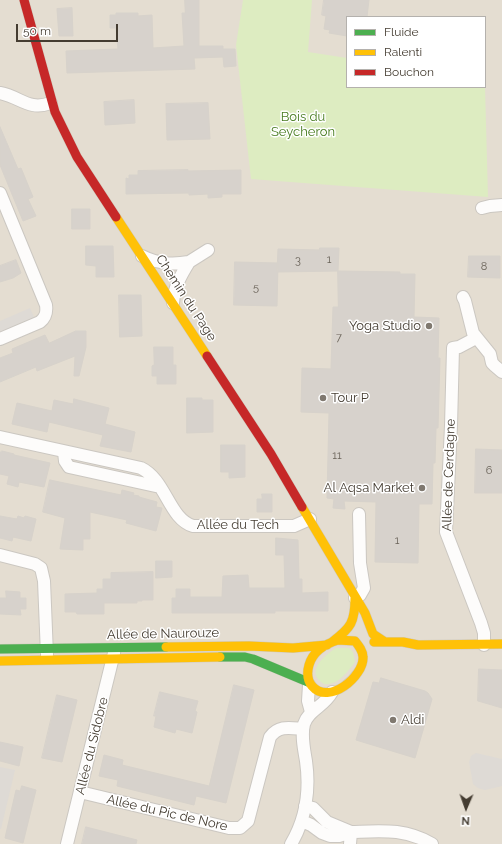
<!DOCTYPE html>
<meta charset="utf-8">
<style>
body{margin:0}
#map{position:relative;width:502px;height:844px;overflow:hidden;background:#efebe5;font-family:Raleway,sans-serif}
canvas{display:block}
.legend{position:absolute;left:346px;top:16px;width:140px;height:72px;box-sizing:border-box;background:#fff;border:1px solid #b4b1ad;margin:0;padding:5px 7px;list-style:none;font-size:12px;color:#443c31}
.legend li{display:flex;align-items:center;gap:8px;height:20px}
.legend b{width:20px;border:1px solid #b4b1ad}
.north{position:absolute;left:446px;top:788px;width:40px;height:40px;-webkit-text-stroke:3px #fff;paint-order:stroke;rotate:182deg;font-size:11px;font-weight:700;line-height:16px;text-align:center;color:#443c31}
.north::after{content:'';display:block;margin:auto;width:14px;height:18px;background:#443c31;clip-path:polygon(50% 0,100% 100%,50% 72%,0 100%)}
.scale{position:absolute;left:16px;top:24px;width:102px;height:18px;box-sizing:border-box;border:2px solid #443c31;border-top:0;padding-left:5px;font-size:12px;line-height:14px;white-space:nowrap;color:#443c31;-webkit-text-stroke:3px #fff;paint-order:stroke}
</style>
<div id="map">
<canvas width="502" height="844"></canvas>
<ul class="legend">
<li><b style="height:5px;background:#4caf50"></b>Fluide</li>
<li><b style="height:5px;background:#ffc107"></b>Ralenti</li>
<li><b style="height:5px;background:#c62828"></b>Bouchon</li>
</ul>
<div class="north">N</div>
<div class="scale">50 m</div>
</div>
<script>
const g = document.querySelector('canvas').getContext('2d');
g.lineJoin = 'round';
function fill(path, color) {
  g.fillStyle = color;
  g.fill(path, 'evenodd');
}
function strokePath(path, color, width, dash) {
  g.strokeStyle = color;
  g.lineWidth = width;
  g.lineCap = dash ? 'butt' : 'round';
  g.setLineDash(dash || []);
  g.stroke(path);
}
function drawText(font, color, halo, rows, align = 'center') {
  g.font = font + ' Raleway,sans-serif';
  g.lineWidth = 3;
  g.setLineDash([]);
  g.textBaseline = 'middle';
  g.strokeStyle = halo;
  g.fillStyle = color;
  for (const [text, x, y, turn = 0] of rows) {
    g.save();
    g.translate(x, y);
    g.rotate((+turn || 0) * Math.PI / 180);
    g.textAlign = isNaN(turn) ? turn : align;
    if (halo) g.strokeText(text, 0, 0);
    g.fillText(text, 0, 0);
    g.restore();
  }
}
fill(new Path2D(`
 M0 0H502V844H0ZM347 17H485V87H347Z`), '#e4ddd1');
fill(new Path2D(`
 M243 0H312L308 52 347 58V87H485L488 197 251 179 236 45Z
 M336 648H349L353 652 355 662C348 671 338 686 324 684 304 672 324 656 336 648Z`), '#ddecc1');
fill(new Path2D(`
 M30 308 34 317 0 333V321Z
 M476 753 502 759V786L485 790 478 788 473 784 469 762 471 756Z
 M0 767 15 770 1 829H0Z`), '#dedad5');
const building = new Path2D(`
 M185 0H199V46H223V49H235L236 66 224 67 223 57 194 58 195 69 67 73 66 51 118 49 116 28H110V15H116V13H138V16L152 15 153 48 184 46 182 13H185Z
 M324 0H369L367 17H347V36L329 33 330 30 324 29 326 16 322 15Z
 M72 8 73 36H59L57 9Z
 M134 100 135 123 105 125 104 102Z
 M208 103 210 139 167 140 166 104Z
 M0 127 18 169 21 168 33 197 28 199 36 216 23 221 0 165Z
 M188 170V171L241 170V194H222V197L208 198V194L189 195V193L126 194V178L129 179V175H138V171Z
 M72 209H90V229H72Z
 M86 246H113L114 277H96V266L86 265Z
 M320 248H339L338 271 277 272 278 249 319 250Z
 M469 256H500V278L468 277Z
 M16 260 21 273 13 278 0 282V266Z
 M235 262 278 263 277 306 234 305Z
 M338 271 400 272V274H415L414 317 439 318 438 358H440L438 428H436L435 463H433L432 504H419L418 563 375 562 376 502 344 501 345 509 333 508 334 499 327 498 329 413 301 412 302 368 331 369 333 307H338Z
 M119 295H141L142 336 120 337Z
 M76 331H86V347L79 376H74L75 356 37 371 36 367 0 382V358L13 353 12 349 45 335 49 343Z
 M154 347H173V365H176V384H157V376H152V366L154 365Z
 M187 398H202V400H213V432L187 433Z
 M74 399 109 408 105 424 135 432 131 452 100 446 103 435 49 422 47 432 12 424 17 403 52 411 54 400 73 404Z
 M221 445H245V477L229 478V472H221Z
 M476 449 502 450V493H475Z
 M2 451 14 454V455L50 463 44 487 19 482 18 487 7 484 9 476 0 474V452H2Z
 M50 480 121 495 122 490 134 493 133 495 139 496V497L157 502 156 507 162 508 156 531 126 523 127 520 90 512V539H83V550L60 549 65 518 43 512Z
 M262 494H272V512H257V499H262Z
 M0 516 17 519 18 516 24 518 25 516 36 519 31 541 13 537 12 541 0 538Z
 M276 538 298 540 299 579H302V593L328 592V611H275V613H172V598H176V589H190V597H222L223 576 248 575 249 588H285L284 555H276Z
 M156 561H172V577L156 578Z
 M153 572V600H142V601H137V603H104V614H77L76 612H65V594L97 593V589H103V579H111V573Z
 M6 591 20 592V598H26V609H20L21 615 0 614V598H6Z
 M479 669 502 670V708L478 701Z
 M381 678 425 691 428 693 432 699 415 758 356 740 373 682 379 683Z
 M234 685 254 690 226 803 196 796 194 805 117 786 118 780 99 776 104 755 123 760 122 765 209 786Z
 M160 692 198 701 195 711 197 712 192 733 176 729 175 733 154 727 156 716H154Z
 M57 695 77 700 62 762 42 758Z
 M0 742 23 747 19 766 0 761Z
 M22 786 36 790 23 843 5 838 16 790 20 791Z
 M86 827 137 840 136 844H82Z`);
fill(building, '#d7d2cc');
strokePath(building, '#d7d2cb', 1);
const street = new Path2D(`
 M0 93C21 97 28 111 51 103
 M0 193 46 305C47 312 46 317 40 322L0 339
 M482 208 490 206 502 205
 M142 256C158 264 172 265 189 262 181 275 174 287 173 303
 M189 262 208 250
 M463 297 465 301 473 333 490 354 492 363 495 366 502 372
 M476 338 459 347 453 348 451 426 446 532 481 623 484 633V645
 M0 437 141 468C166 480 169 519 193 526H294L310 519
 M64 452 65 461 69 467 160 487
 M0 555 35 564 41 568 44 581 47 655
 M355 598 360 595 364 588 360 563 359 514
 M309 685 308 701 311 712
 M80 792 229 828H240L248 821 270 737C279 725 290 728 303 729
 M302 821 311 825 322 833 330 836H339L351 832 327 822 313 808 305 806
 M67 844 114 653
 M291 844C306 819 310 789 306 761 304 749 301 736 304 724 309 709 324 707 332 692
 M350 844 351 832C381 831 405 828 432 844`);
const fast = new Path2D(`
 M0 649 166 647
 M220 657H245L253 659 308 682`);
const slow = new Path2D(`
 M116 217 207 356
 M302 507 365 613 373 634 385 642
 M338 640 355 641C359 646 363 651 363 657 364 676 329 706 312 686 307 680 307 672 309 665 313 651 325 644 338 640Z
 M332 642C351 628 355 622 355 598
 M374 642H403L418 645 502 644
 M166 647 249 646 293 648 327 645
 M0 661 220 657`);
const jam = new Path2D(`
 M24 0 55 112 77 157 116 217
 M207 356 271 454 302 507`);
strokePath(street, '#cbc7c1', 14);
strokePath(fast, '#d0cabc', 10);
strokePath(slow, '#d0cabc', 10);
strokePath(jam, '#d0cabc', 10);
strokePath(street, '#fdfcfb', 12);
strokePath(fast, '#4caf50', 9);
strokePath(slow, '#ffc107', 9);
strokePath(jam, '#c62828', 9);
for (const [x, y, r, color] of [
 [429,326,4,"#807970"],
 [323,398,4,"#807970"],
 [422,488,4,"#807970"],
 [393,720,4,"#807970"]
]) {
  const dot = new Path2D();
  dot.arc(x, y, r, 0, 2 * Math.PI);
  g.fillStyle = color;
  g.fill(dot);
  strokePath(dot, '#fff', 1.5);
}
drawText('11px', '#6a6359', null, [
 ["1",329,260],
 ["3",298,261],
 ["8",484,267],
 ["5",256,288],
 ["7",339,338],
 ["11",337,456],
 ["6",489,471],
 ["1",397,541]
]);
drawText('13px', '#477b1f', '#fff', [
 ["Bois du",303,117],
 ["Seycheron",303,132]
]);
drawText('13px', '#443c31', '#fff', [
 ["Chemin du Page",186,298,57],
 ["Allée de Cerdagne",449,475,-88],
 ["Allée du Tech",238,525],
 ["Allée de Naurouze",163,634,-1],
 ["Allée du Sidobre",92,746,-76],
 ["Allée du Pic de Nore",167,813,13]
]);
drawText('13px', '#443c31', '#fff', [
 ["Yoga Studio",421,326],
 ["Tour P",331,398,"left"],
 ["Al Aqsa Market",414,488],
 ["Aldi",401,720,"left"]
], 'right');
</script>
